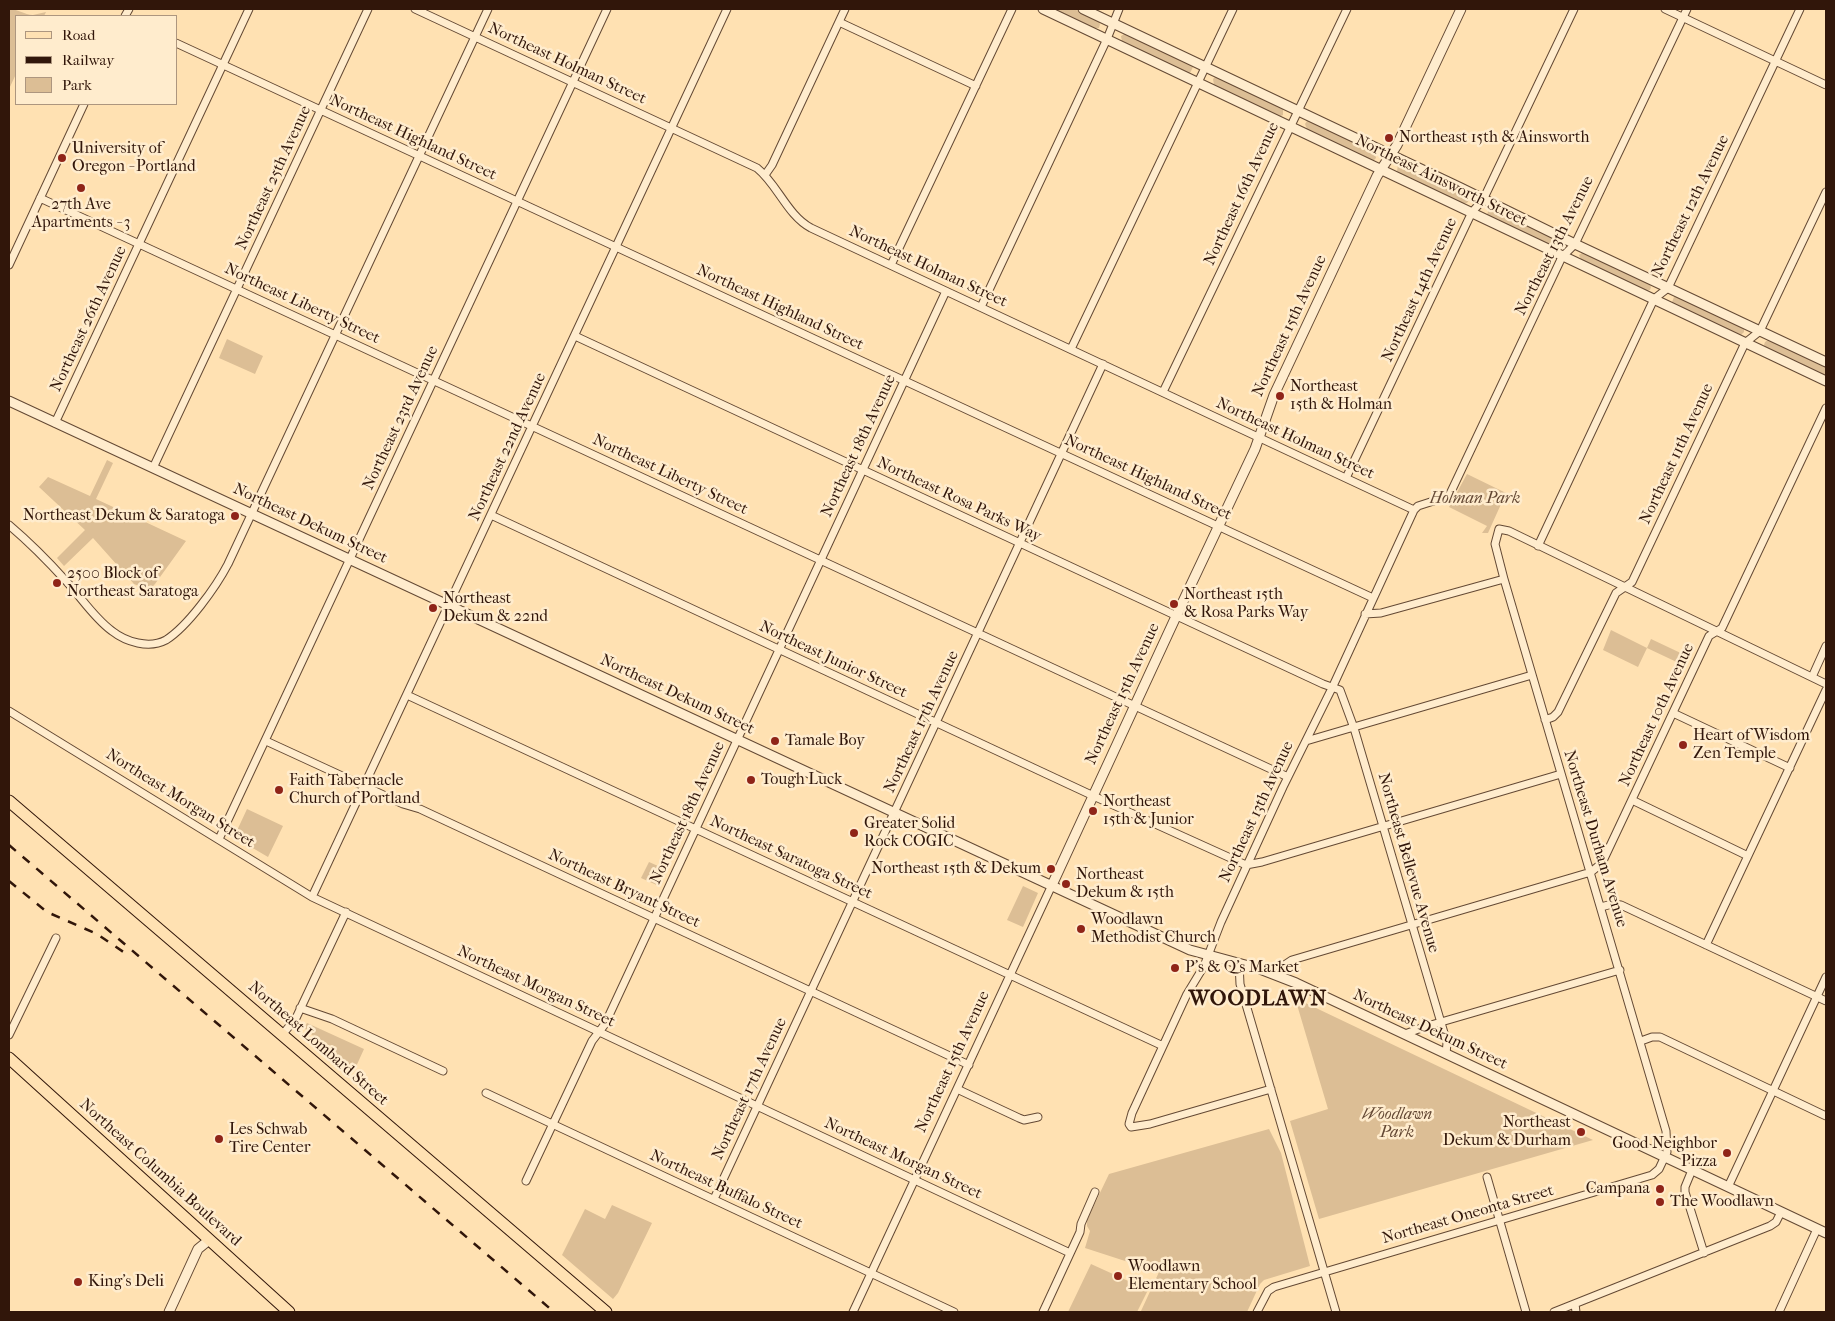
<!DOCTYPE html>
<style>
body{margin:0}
#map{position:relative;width:1835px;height:1321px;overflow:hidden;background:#ffe1b2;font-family:"IM FELL French Canon",serif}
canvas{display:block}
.frame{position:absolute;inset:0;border:10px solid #31160a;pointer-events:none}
.legend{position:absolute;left:15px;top:15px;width:162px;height:90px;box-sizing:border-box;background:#ffeccd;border:1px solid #ad967f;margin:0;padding:6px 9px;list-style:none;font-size:15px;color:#31160a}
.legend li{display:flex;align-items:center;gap:10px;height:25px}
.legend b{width:25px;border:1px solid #ad967f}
</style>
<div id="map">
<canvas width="1835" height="1321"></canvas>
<div class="frame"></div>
<ul class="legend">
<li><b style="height:6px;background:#ffe1b2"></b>Road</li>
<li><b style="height:6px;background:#31160a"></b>Railway</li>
<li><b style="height:14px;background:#dcbe95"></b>Park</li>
</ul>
</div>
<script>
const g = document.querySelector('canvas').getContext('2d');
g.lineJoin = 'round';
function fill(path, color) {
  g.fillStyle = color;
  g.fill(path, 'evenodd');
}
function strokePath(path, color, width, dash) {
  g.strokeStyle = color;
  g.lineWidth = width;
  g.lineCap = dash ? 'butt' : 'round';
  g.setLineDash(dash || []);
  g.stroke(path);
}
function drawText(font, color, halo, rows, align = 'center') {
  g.font = font + ' "IM FELL French Canon",serif';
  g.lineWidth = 5;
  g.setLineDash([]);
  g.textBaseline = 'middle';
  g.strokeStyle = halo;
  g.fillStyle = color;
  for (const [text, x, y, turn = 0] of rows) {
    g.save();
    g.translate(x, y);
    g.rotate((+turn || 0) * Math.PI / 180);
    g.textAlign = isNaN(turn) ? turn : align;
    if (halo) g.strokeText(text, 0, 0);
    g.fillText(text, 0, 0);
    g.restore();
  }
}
fill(new Path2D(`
 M9 9C19 9 24 15 33 15 37 14 42 13 46 12L44 16H16V74L9 89Z
 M1053 9H1074L1098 20 1100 24 1099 28H1094Z
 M1126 33 1191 64 1193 67 1190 73H1186L1122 42 1121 36Z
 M1216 76 1283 109V115L1279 117 1214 85 1213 79Z
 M1307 121H1310L1375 152 1376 158 1373 161 1307 129 1305 124Z
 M1398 165H1402L1465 195 1469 200 1467 203 1462 204 1398 173 1397 171Z
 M1492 209 1559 241V246L1555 248 1489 217 1487 214 1489 210Z
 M1582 253H1585L1649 283 1651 287 1650 290 1645 291 1582 262 1579 255Z
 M1674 297H1677L1744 328V332L1740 336 1673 304 1672 302Z
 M227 339 263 356 255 374 219 358Z
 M1768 340 1826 367V377L1766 348 1764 345 1765 342Z
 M107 460 113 463 96 499 186 541 155 584 149 590 134 584 93 538 64 566 57 558 85 530 39 487 48 477 90 496Z
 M1467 474 1506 493 1488 533H1482L1487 526 1449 507Z
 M1611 630 1647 648 1651 639 1687 656 1683 665 1647 648 1638 667 1603 650Z
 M247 809 283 826 268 857 234 837Z
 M649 862 667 870 659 886 641 878Z
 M1023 886 1038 893 1023 927 1007 920Z
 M1295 998 1593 1140 1319 1219 1290 1121 1328 1109Z
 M307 1023 364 1049 354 1071 304 1028Z
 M1269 1129 1281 1153 1310 1266 1264 1280 1260 1284 1247 1312H1139L1141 1311 1159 1272 1085 1248 1090 1231 1087 1226V1220L1109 1174Z
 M612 1205 652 1223 618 1293 613 1299 562 1255 585 1209 605 1219Z
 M1091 1264 1148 1290 1137 1312H1068Z`), '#dcbe95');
const minor = new Path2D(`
 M415 9 757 168C778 185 787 215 811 228L1414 510 1418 506 1449 496 1562 257 1575 244 1687 9
 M1665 9 1826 85
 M125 16 129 9
 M839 22 976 86
 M176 43 1373 598
 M765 175 772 165 845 9
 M40 198 1288 777
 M9 265 84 104
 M891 265 1012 9
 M981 307 1107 39 1119 9
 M575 336 1323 684 1340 690 1354 728 1447 1043 1446 1054
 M1071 349 1233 9
 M1163 392 1347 9
 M55 423 249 9
 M153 468 368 9
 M1346 478 1472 212 1483 200 1574 9
 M491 515 1100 799 1246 865 1262 862 1561 774
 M9 525C29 542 48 561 66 581 81 597 94 618 112 631 126 642 149 649 166 640 188 626 216 587 228 564L488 9
 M1538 546 1654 299 1668 288 1800 9
 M1365 614 1381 613 1504 579
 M1812 677 1826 646
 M407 695 1163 1046
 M9 711 312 897 1070 1253
 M1673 713 1790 768
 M1545 720 1553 717 1558 712 1616 593 1632 582 1745 343 1760 331 1826 192
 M266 741 403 804 420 809 969 1065
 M1306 741 1532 675
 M1632 800 1748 856
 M219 839 607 9
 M312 897 727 9
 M1601 907 1612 904 1621 905 1826 1001
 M1706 945 1826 690
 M1239 963 1240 984 1336 1312
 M1277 975 1286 964 1292 960 1591 872 1602 863 1709 636 1722 628 1826 408
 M300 1008 332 1019 443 1071
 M1405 1034 1424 1027 1620 970
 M9 1035 56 938
 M282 1035 296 1018 346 912
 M1641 1041 1652 1037H1660L1826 1116
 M957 1089 1019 1118 1024 1120 1038 1117
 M1271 1089 1150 1124 1131 1127 1129 1124 1132 1113 1187 994 1204 966 1221 922 1283 787 1333 686 1414 510
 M486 1093 954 1312
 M1692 1170 1685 1187V1192L1704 1253
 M1487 1177 1526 1312
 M526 1181 592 1041 605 1024 946 291
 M1728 1187 1826 977
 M714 1199 1103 364
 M1575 1304 1576 1312
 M853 1312 1052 885
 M1043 1312 1080 1232 1081 1224 1095 1192
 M1257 1312 1268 1291 1274 1287 1652 1175 1659 1169 1667 1152 1666 1131 1504 579 1495 544 1499 529 1509 531 1826 684
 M1554 1312 1770 1226 1776 1222 1781 1212
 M1779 1312 1817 1229`);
const tertiary = new Path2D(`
 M1043 9 1826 381
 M1083 9 1461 188 1575 244 1826 362
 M9 401 1190 950 1260 969 1296 983 1826 1233
 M1052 885 1179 610 1255 449 1274 395 1377 176 1397 145 1461 9
 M169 1312 198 1249 209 1240`);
const primary = new Path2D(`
 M9 801 606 1312
 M9 1058 289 1312`);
strokePath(minor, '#644934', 9);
strokePath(tertiary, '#644934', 11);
strokePath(primary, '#31160a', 13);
strokePath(minor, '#ffeccd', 7);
strokePath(tertiary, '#ffeccd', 9);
strokePath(primary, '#ffe1b2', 11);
strokePath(new Path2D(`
 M9 845 554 1312
 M9 881 47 912 97 934 125 953`), '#31160a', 2.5, [9, 9]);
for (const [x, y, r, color] of [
 [1389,138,5,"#8f2418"],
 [62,158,5,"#8f2418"],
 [81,188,5,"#8f2418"],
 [1280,396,5,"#8f2418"],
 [235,516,5,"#8f2418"],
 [57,583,5,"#8f2418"],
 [1174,604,5,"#8f2418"],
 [433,608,5,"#8f2418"],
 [775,741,5,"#8f2418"],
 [1683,745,5,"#8f2418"],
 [751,780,5,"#8f2418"],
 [279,790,5,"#8f2418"],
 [1093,811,5,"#8f2418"],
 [854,833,5,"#8f2418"],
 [1051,869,5,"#8f2418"],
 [1066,884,5,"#8f2418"],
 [1081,929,5,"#8f2418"],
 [1175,968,5,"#8f2418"],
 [1581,1132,5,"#8f2418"],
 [219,1139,5,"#8f2418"],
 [1727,1153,5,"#8f2418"],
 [1660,1189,5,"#8f2418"],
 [1660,1202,5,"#8f2418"],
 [1118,1276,5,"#8f2418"],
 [78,1282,5,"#8f2418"]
]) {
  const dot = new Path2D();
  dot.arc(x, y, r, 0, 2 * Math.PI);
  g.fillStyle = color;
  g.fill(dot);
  strokePath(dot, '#ffeccd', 2);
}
drawText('16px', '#31160a', '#ffeccd', [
 ["Northeast Holman Street",567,64,25],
 ["Northeast Highland Street",413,138,25],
 ["Northeast 25th Avenue",274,178,-65],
 ["Northeast Ainsworth Street",1441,181,26],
 ["Northeast 16th Avenue",1242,194,-65],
 ["Northeast 12th Avenue",1691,206,-64],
 ["Northeast 13th Avenue",1555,246,-63],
 ["Northeast Holman Street",928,267,25],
 ["Northeast 14th Avenue",1420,290,-65],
 ["Northeast Liberty Street",302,304,25],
 ["Northeast Highland Street",780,308,25],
 ["Northeast 26th Avenue",89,319,-65],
 ["Northeast 15th Avenue",1290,326,-65],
 ["Northeast 23rd Avenue",401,418,-65],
 ["Northeast Holman Street",1295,439,25],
 ["Northeast 18th Avenue",859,446,-65],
 ["Northeast 22nd Avenue",508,447,-65],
 ["Northeast 11th Avenue",1677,454,-65],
 ["Northeast Liberty Street",670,475,25],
 ["Northeast Highland Street",1148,478,25],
 ["Northeast Rosa Parks Way",959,500,25],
 ["Northeast Dekum Street",310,524,25],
 ["Northeast Junior Street",833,660,25],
 ["Northeast 15th Avenue",1123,694,-65],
 ["Northeast Dekum Street",677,695,25],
 ["Northeast 10th Avenue",1657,715,-65],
 ["Northeast 17th Avenue",922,722,-65],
 ["Northeast Morgan Street",180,799,32],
 ["Northeast 13th Avenue",1257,812,-65],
 ["Northeast 18th Avenue",688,813,-65],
 ["Northeast Durham Avenue",1595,839,73],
 ["Northeast Saratoga Street",791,858,25],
 ["Northeast Bellevue Avenue",1408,863,74],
 ["Northeast Bryant Street",624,889,25],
 ["Northeast Morgan Street",536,987,25],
 ["Northeast Dekum Street",1430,1030,25],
 ["Northeast Lombard Street",318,1044,41],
 ["Northeast 15th Avenue",953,1062,-65],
 ["Northeast 17th Avenue",750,1089,-65],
 ["Northeast Morgan Street",903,1159,25],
 ["Northeast Columbia Boulevard",160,1173,42],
 ["Northeast Buffalo Street",726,1190,25],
 ["Northeast Oneonta Street",1468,1215,-16]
]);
drawText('16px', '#31160a', '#ffeccd', [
 ["Northeast 15th & Ainsworth",1399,138],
 ["University of",72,149],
 ["Oregon - Portland",72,167],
 ["27th Ave",81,205,"center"],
 ["Apartments - 3",81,223,"center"],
 ["Northeast",1290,387],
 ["15th & Holman",1290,405],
 ["Northeast Dekum & Saratoga",225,516,"right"],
 ["2500 Block of",67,574],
 ["Northeast Saratoga",67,592],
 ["Northeast 15th",1184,595],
 ["& Rosa Parks Way",1184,613],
 ["Northeast",443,599],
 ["Dekum & 22nd",443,617],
 ["Heart of Wisdom",1693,736],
 ["Zen Temple",1693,754],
 ["Tamale Boy",785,741],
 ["Tough Luck",761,780],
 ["Faith Tabernacle",289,781],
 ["Church of Portland",289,799],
 ["Northeast",1103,802],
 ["15th & Junior",1103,820],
 ["Greater Solid",864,824],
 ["Rock COGIC",864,842],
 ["Northeast 15th & Dekum",1041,869,"right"],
 ["Northeast",1076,875],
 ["Dekum & 15th",1076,893],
 ["Woodlawn",1091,920],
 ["Methodist Church",1091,938],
 ["P's & Q's Market",1185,968],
 ["Northeast",1571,1123,"right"],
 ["Dekum & Durham",1571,1141,"right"],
 ["Les Schwab",229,1130],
 ["Tire Center",229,1148],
 ["Good Neighbor",1717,1144,"right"],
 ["Pizza",1717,1162,"right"],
 ["Campana",1650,1189,"right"],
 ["The Woodlawn",1670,1202],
 ["Woodlawn",1128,1267],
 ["Elementary School",1128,1285],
 ["King's Deli",88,1282]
], 'left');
drawText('italic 16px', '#644834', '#ffeccd', [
 ["Holman Park",1475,499],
 ["Woodlawn",1397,1115],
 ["Park",1397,1133]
]);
g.letterSpacing = '1px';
drawText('bold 21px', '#31160a', '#ffeccd', [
 ["WOODLAWN",1258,1000]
]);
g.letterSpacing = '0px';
</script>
